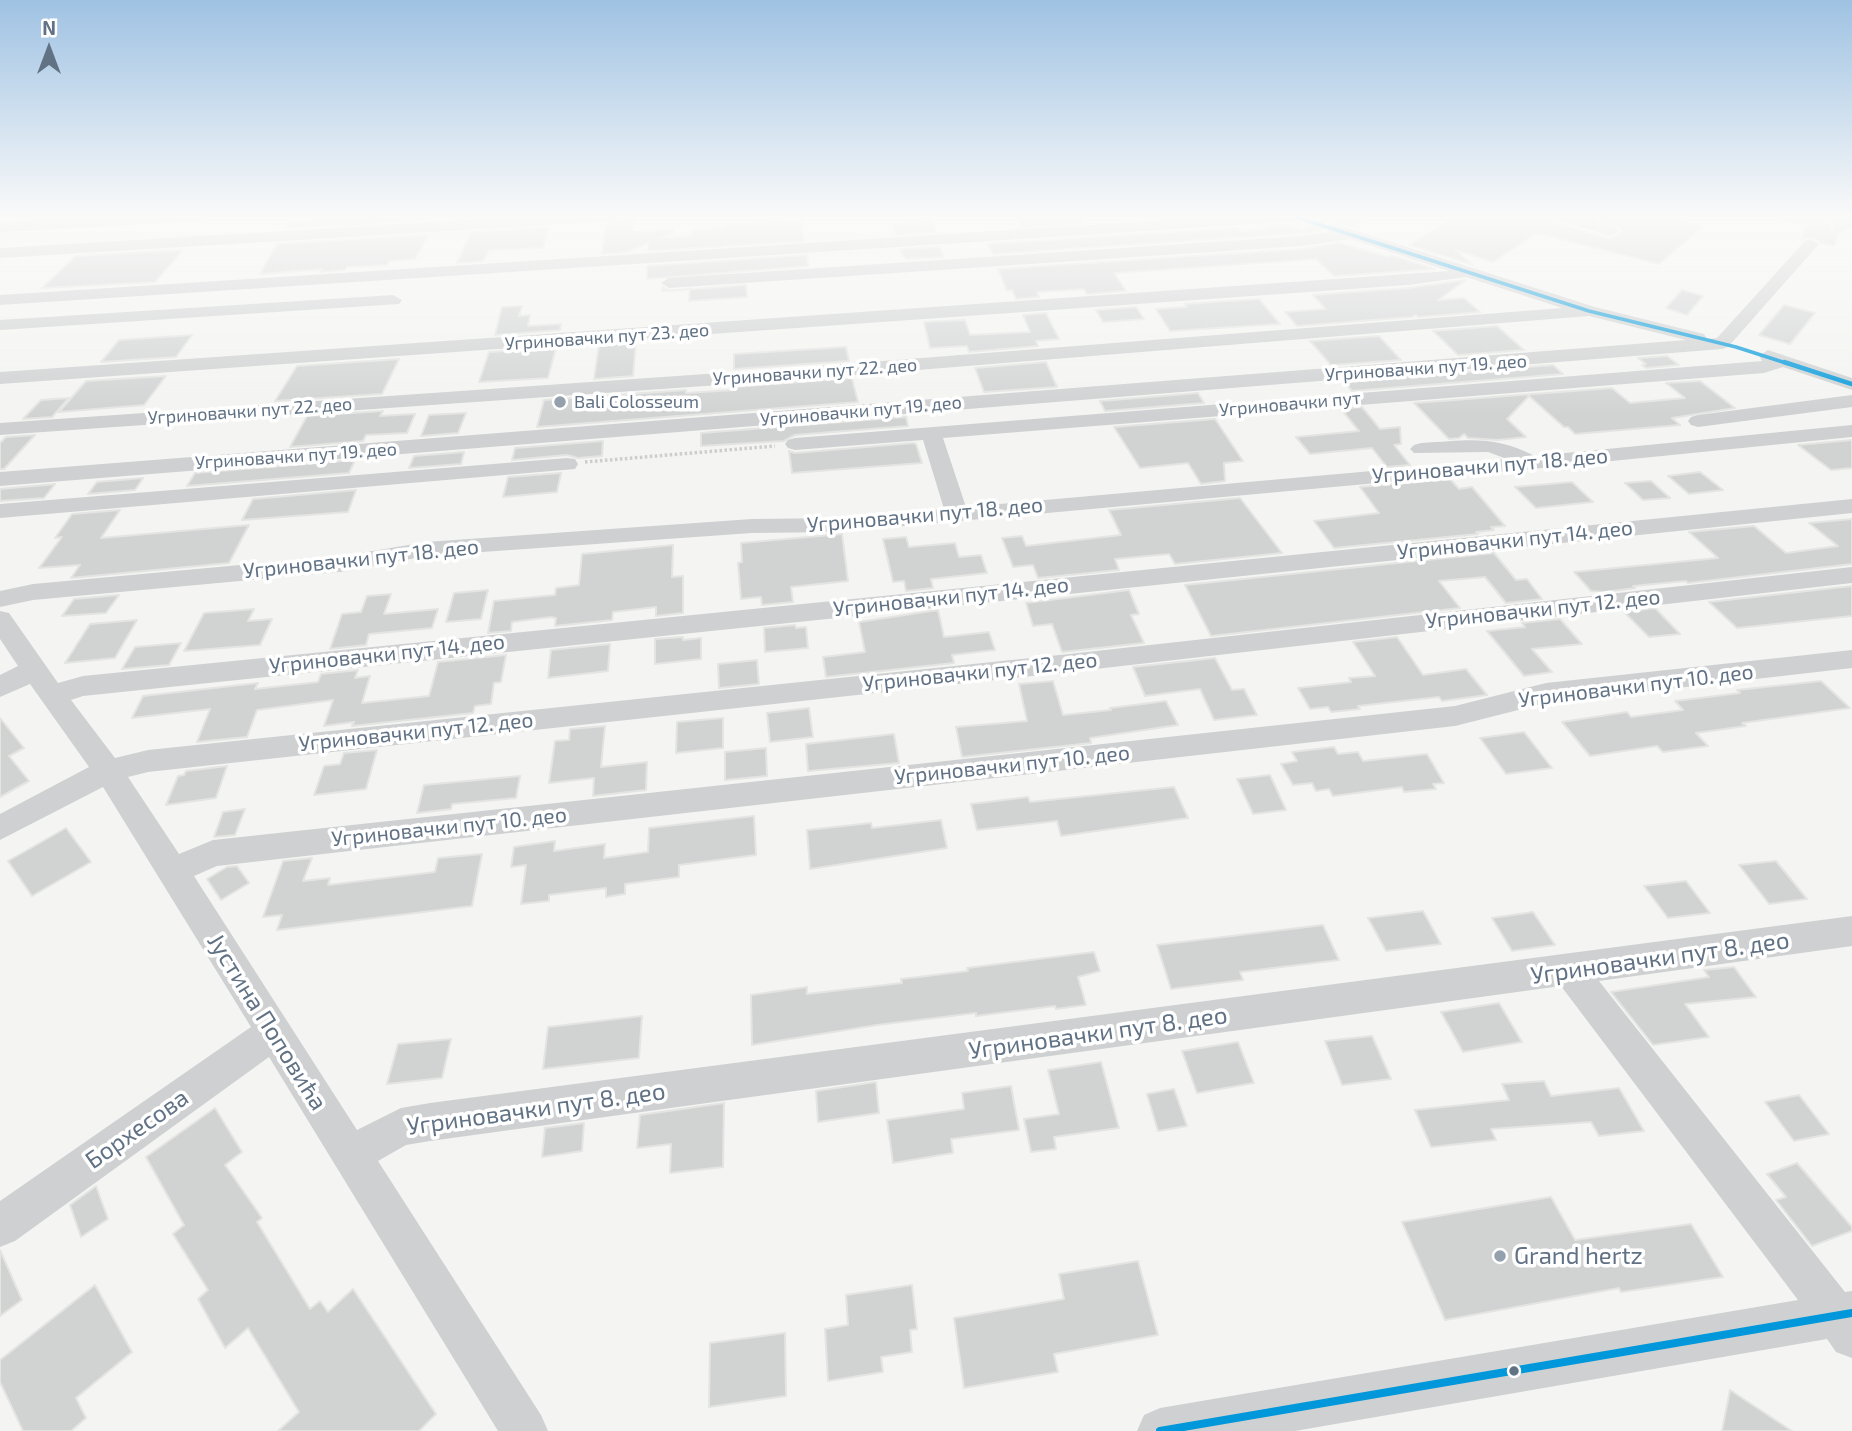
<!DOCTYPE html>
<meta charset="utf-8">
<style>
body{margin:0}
#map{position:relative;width:1852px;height:1431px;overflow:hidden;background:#f4f5f2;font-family:"Exo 2",sans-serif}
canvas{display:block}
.north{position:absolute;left:14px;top:14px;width:70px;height:70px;-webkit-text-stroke:5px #fff;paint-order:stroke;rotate:0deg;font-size:19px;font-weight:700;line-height:28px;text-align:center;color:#617285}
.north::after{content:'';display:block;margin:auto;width:24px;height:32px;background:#617285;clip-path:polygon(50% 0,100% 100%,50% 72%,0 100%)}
</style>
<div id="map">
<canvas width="1852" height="1431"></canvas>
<div class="north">N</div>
</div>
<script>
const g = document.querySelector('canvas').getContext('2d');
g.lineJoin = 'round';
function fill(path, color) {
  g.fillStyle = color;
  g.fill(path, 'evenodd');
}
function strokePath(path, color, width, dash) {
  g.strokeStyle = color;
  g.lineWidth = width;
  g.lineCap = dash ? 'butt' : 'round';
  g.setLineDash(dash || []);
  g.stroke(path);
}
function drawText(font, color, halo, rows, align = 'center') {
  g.font = font + ' "Exo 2",sans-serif';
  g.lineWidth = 7;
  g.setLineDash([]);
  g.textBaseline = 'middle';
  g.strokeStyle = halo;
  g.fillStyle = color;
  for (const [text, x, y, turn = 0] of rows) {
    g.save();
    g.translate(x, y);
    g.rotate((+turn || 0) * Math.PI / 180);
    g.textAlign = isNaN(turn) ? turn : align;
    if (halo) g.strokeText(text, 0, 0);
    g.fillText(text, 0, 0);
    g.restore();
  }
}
const building = new Path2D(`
 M399 216H438L436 219 286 228 290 222Z
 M1016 216H1078L1082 223 1022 227Z
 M1326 216H1369L1352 227 1331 221 1323 226V230L1301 233 993 254 988 244 1237 228 1241 231 1262 230 1269 226 1283 225 1303 230Z
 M1457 216 1484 220 1490 216H1549L1552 222 1610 239 1622 231 1618 226 1585 216H1659L1702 227 1659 264 1537 233 1493 262 1455 250 1473 265 1409 245Z
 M633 219 632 232 673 229 674 233 661 238 692 236V230L725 228 724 225 801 221 804 241 648 251 649 243 626 252 602 254 606 224Z
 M1819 221 1832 224 1829 228 1838 234 1834 246 1821 243 1812 237 1802 239 1806 228Z
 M933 222 936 232 896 235 892 224Z
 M549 227 543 248 489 250 483 261 457 263 471 232Z
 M428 235 415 259 389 261 387 265 347 267 345 270 320 272 322 269 260 274 277 244Z
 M1339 243 1388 257 1391 255 1435 269 1334 276 1316 259 1114 273 1126 291 1087 294 1084 289 1037 292 1039 297 1016 299 1012 290 1007 291 998 269 1301 249Z
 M940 247 943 257 907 259 903 256 900 249Z
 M183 250 155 282 42 288 76 256Z
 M807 255 808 266 647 279V266Z
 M1466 280 1438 300 1464 298 1480 312 1418 317 1416 315 1412 317 1297 326 1285 312 1326 309 1313 295 1408 288Z
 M746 285 747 297 689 301 690 289 662 291 663 287 669 291Z
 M1682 290 1703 296 1687 315 1666 308Z
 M1259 299 1280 324 1170 331 1156 309 1187 307 1185 304Z
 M1784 305 1815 313 1790 344 1759 335Z
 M522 306 519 316 530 315 528 326 561 324 560 330 495 335 502 307Z
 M1136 307 1144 319 1103 322 1096 310Z
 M1046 313 1059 339 1036 341 1038 346 969 352 967 346 930 348 924 322 965 320 970 335 1030 332 1023 315Z
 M1497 326 1524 350 1458 355 1433 331Z
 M192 335 176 357 101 362 119 340Z
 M1379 336 1401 360 1331 365 1310 341Z
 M636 342 633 376 594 379 599 345Z
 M846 347 849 361 734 369V354Z
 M556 348 548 378 479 382 489 352Z
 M1667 356 1679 365 1646 368 1642 365 1646 364 1638 358Z
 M399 359 382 394 275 401 297 366Z
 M1046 362 1057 387 984 392 975 368Z
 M1553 365 1563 374 1352 391 1344 382Z
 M166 376 144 405 59 412 86 381Z
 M852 378 858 402 537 427 544 400 686 390V393L734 390V387Z
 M1700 381 1735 408 1672 418 1680 425 1575 434 1568 427H1564L1529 396 1507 419 1526 437 1498 440 1468 438 1464 434 1459 438 1449 439 1414 403 1612 388 1630 403 1685 398 1666 383Z
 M1198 393 1204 403 1105 411 1100 401Z
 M69 398 52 417 23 419 41 400Z
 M1362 407 1380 429 1400 427 1401 444 1394 445 1410 465 1387 467 1372 448 1310 454 1296 437 1359 431 1341 409Z
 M383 411 380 416 415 414 407 433 366 435 363 441 290 447 307 416Z
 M466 413 458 433 421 436 429 415Z
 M906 417 908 426 795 435 784 441 701 446V433Z
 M1215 419 1243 461 1224 463 1225 481 1201 484 1188 463 1140 468 1114 427Z
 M35 435 4 469H0V443L6 437Z
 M1852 440V468L1831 470 1798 445Z
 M603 441 602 456 578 458 567 455 512 460 515 448Z
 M913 443 916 444 922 463 792 473 789 451 795 453Z
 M464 452 461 464 409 468 414 456Z
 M355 460 349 473 187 486 195 473Z
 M1700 472 1723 490 1689 494 1668 476Z
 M561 473 557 492 503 497 508 477Z
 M143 478 135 490 88 494 97 482Z
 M1450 479 1459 489 1472 487 1505 526 1491 527 1494 530 1476 532 1478 534 1334 548 1314 521 1379 513 1360 487Z
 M1651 481 1670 498 1643 500 1625 483Z
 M1572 482 1593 502 1536 508 1515 487Z
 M55 484 44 498 0 501V489Z
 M356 490 348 512 242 520 253 499Z
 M1240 498 1282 553 1175 564 1169 554 1115 559 1119 570 1038 578 1033 565 1013 567 1002 538 1022 536 1026 546 1121 535 1109 510Z
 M120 510 101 538 249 525 229 563 71 578 80 565 39 568 62 537 55 538 72 514Z
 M1852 519V564L1688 583 1686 581 1633 586 1635 588 1605 592 1591 591 1574 572 1718 558 1689 532 1754 526 1786 553 1838 546 1809 523Z
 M842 534 848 581 791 587 793 602 762 605 761 597 741 599 738 563 742 562 741 543Z
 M906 537 909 547 955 543 959 557 981 555 987 573 931 579 933 588 906 591 904 581 893 582 883 539Z
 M673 545 672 577 683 576V613L656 616V607L613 612 612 620 555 626 556 618 551 617 512 622 511 631 488 633 494 601 555 595 556 588 579 585 582 554Z
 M1494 553 1516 580 1527 579 1542 599 1506 603 1485 577 1439 581 1460 608 1211 636 1185 585Z
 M1852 586V616L1737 628 1709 602Z
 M488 590 481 619 446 622 454 593Z
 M1129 590 1139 614 1131 615 1144 643 1062 652 1052 624 1033 626 1026 603Z
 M391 594 384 614 438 609 432 628 369 634 366 645 330 649 342 614 361 612 367 596Z
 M119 595 106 613 62 616 74 599Z
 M1655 608 1680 634 1649 637 1624 612Z
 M254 609 248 621 272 619 260 645 184 651 204 613Z
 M938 610 944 637 989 632 995 650 952 655 954 663 826 677 823 657 865 652 859 622Z
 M1560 619 1582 644 1532 649 1552 672 1524 676 1487 631 1525 627 1522 623Z
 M137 620 115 658 65 663 90 624Z
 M795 625 796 628 806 627 808 648 765 652 764 628Z
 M683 637V640L701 638V659L655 664V639Z
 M1397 637 1423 675 1466 669 1487 695 1442 701 1439 697 1358 706 1360 709 1331 712 1328 707 1310 709 1298 688 1351 682 1349 678 1375 676 1353 642Z
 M181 643 169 665 122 669 135 647Z
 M610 644 608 671 548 678 551 650Z
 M506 655 501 682 494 683 491 704 475 706 473 713 352 726 354 722 324 726 333 700 257 710 247 737 197 742 210 709 132 718 143 696 258 683 255 689 318 682 321 674 358 670 355 678 370 676 362 703 429 696 438 662Z
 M1215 658 1232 690 1244 689 1257 715 1214 720 1200 689 1145 696 1133 667Z
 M757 660 759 684 719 688 718 664Z
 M1053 681 1063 715 1111 710 1110 708 1166 701 1178 725 1090 738 1091 743 962 757 956 727 1027 721 1019 684Z
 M1821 681 1850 708 1742 723 1746 726 1696 733 1708 746 1663 752 1657 746 1590 756 1562 722 1627 712 1631 717 1683 710 1675 701 1740 693 1737 690Z
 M809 708 813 737 770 742 767 713Z
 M0 718 24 748 9 756 29 781 0 797Z
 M723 718V748L676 753 677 722Z
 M605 726 601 767 647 762 646 790 593 796 594 778 549 783 555 741 569 740 570 729Z
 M1524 732 1552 768 1506 774 1480 738Z
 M894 734 899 763 808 771 806 744Z
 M1334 747 1338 754 1358 752 1363 761 1427 754 1444 783 1433 784 1436 789 1404 792 1402 787 1333 796 1329 789 1316 791 1312 783 1293 785 1281 764 1297 761 1292 752Z
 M766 748 767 776 725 780V752Z
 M377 750 366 789 314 795 324 766 340 764 344 753Z
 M227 766 216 798 166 805 178 776 184 775 186 771Z
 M1270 775 1286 810 1253 814 1237 779Z
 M520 776 516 798 452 804 451 809 417 813 424 785Z
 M1174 787 1188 818 1061 836 1057 821 977 830 971 804 1028 797 1030 802Z
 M245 809 235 835 214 837 223 812Z
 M754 816 756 855 679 865V877L625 884V894L606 897V888L549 895V901L521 904 526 865 511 867 514 847 555 841 554 851 605 844 604 858 648 852 649 828Z
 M941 820 947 848 810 869 807 830 871 823 872 828Z
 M66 828 91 862 32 896 8 861Z
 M482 854 472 906 277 930 282 915 263 917 283 861 312 858 303 881 330 878 328 885 435 872 438 858Z
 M1776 861 1807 899 1769 904 1739 865Z
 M237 866 249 883 221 900 207 879 227 867Z
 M1686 881 1710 913 1668 918 1644 886Z
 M1423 911 1441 944 1386 951 1368 918Z
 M1533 912 1555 945 1512 951 1492 918Z
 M1323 925 1339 960 1240 972 1243 980 1171 989 1157 945Z
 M1094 952 1100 971 1078 977 1086 1005 1056 1009 1055 1006 976 1016V1013L877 1025 752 1045 751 995 807 987V994L902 983 901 979 968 971 967 968Z
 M1734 967 1756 997 1685 1004 1709 1037 1653 1045 1611 992 1709 977 1704 970Z
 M1499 1003 1522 1042 1463 1052 1441 1012Z
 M642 1016 639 1058 543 1069 548 1027Z
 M1372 1036 1391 1079 1342 1085 1325 1041Z
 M451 1039 442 1078 387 1084 398 1044Z
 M1238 1042 1254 1083 1197 1093 1182 1051Z
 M1101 1062 1119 1128 1054 1137 1056 1149 1031 1152 1024 1119 1059 1114 1048 1070Z
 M1544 1081 1551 1096 1619 1088 1644 1131 1599 1136 1591 1122 1491 1129 1496 1140 1431 1147 1415 1110 1509 1100 1502 1084Z
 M876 1082 879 1113 818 1122 816 1091Z
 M1011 1086 1019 1130 951 1139 953 1153 893 1163 887 1120 964 1109 962 1093Z
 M1174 1089 1187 1126 1158 1131 1147 1094Z
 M1799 1095 1829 1134 1794 1141 1765 1102Z
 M724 1103 723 1167 670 1173 671 1144 637 1148 640 1115Z
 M215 1108 242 1152 225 1165 262 1218 257 1222 310 1309 320 1301 328 1312 353 1289 436 1414 419 1431H278L299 1412 248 1328 225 1348 198 1299 208 1290 173 1234 184 1225 146 1157Z
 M584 1123 582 1151 542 1157 545 1128Z
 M1797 1163 1852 1227V1231L1812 1246 1776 1200 1786 1197 1767 1174Z
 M96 1186 108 1219 81 1237 70 1205Z
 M1551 1197 1575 1240 1691 1224 1723 1277 1621 1292 1619 1288 1445 1320 1402 1222Z
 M0 1250 22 1300 0 1316Z
 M1138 1261 1158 1335 1054 1354 1058 1372 964 1388 954 1318 1064 1299 1059 1274Z
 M95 1285 132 1352 76 1398 86 1418 71 1431H23L0 1382V1360Z
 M912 1285 917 1329 910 1330 912 1352 881 1357 883 1372 828 1381 825 1329 848 1325 846 1295Z
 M785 1333 786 1396 709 1407 710 1343Z
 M1730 1390 1792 1431H1722Z`);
fill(building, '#d1d3d3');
strokePath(building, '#e4e4e2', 2);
strokePath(new Path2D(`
 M1809 221 1840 227`), '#cfd4d7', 17, [17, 9]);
strokePath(new Path2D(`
 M585 462 775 446`), '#cdcdcd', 3.5, [2.5, 2.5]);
fill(new Path2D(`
 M116 216H208L201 221 0 232V222Z
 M536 216H620L613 221 0 258V248Z
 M1227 216H1306L1299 221 0 305V295Z
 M1551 216H1575L1616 228 1619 231 1611 236 1553 219Z
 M1776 216H1807L1817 221 1809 226 1778 219Z
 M1852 218V228L1840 232 1832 227Z
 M1332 223 1595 307 1704 334 1707 339 1717 338 1805 241 1811 239 1819 244 1728 347 1722 349 0 486V472L1686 340 1589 316 806 379 0 435V423L806 367 1562 308 1466 277 1408 285 0 384V372L1449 271 1350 239 1301 246 669 288 661 283 669 278 1301 236 1330 232 1324 228Z
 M393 295 402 300 399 304 0 330V320Z
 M1768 350 1852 378V390L1783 367 1764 373 943 438 966 507 1507 459 1488 452 1414 453 1410 449 1414 445 1421 443C1469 441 1491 434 1535 456L1852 425V437L1532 469 838 532 752 533 426 556 349 571 33 600 0 607V591L33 584 349 555 426 542 752 519 838 518 944 509 923 440 795 450 788 448 785 444 788 440 795 438 1762 361 1759 356Z
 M1852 395V407L1698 427 1691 425 1688 421 1691 417 1698 415Z
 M567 458 575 459 578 464 575 469 0 518V504Z
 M1852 499V513L83 696 71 700 115 758 148 750 1069 654 1852 567V583L1069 672 148 772 128 777 179 854 213 840 1455 706 1546 683 1852 650V668L1546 703 1455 726 217 866 194 876 357 1130 401 1108 430 1103 1852 916V946L1599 981 1845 1292 1852 1291V1358L1836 1352 1827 1339 1295 1431H1137L1144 1415 1160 1408 1798 1300 1561 986 430 1141 406 1145 378 1161 541 1415 548 1431H498L269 1057 15 1241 0 1247V1201L251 1027 103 787 0 840V814L89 767 30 684 0 697V675L18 666 0 639V611L9 613 58 683 83 676Z`), '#cfd0d1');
fill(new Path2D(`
 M1823 216H1852V226L1826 220Z`), '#d4d7da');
strokePath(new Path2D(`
 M1160 1431 1852 1313`), '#0098da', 8);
strokePath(new Path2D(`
 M1293 216 1589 311 1736 347 1789 364`), '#0098da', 3.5);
strokePath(new Path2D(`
 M1784 362 1852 384`), '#0098da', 4.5);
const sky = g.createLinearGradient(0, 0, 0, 416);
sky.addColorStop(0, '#9fc2e3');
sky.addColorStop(0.52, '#fafaf9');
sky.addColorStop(1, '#fafaf900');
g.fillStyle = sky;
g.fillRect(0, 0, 1852, 416);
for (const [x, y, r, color] of [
 [560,402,7,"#94a0ab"],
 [1500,1256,7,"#94a0ab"],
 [1514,1371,6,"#617285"]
]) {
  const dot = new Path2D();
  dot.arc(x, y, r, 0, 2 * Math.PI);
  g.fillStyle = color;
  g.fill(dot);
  strokePath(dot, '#fff', 2.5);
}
drawText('18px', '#617285', '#fff', [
 ["Угриновачки пут 23. део",607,337,-4],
 ["Угриновачки пут 19. део",1426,368,-4],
 ["Угриновачки пут 22. део",815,372,-4],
 ["Угриновачки пут",1290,404,-5],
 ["Угриновачки пут 22. део",250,411,-4],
 ["Угриновачки пут 19. део",861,411,-5],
 ["Угриновачки пут 19. део",296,456,-4]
]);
drawText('18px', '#617285', '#fff', [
 ["Bali Colosseum",574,402]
], 'left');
drawText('21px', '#617285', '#fff', [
 ["Угриновачки пут 18. део",1490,466,-5],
 ["Угриновачки пут 18. део",925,515,-5],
 ["Угриновачки пут 14. део",1515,540,-6],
 ["Угриновачки пут 18. део",361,559,-6],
 ["Угриновачки пут 14. део",951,597,-6],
 ["Угриновачки пут 12. део",1543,609,-6],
 ["Угриновачки пут 14. део",387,654,-6],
 ["Угриновачки пут 12. део",980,672,-6],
 ["Угриновачки пут 10. део",1636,686,-7],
 ["Угриновачки пут 12. део",416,732,-6],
 ["Угриновачки пут 10. део",1012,765,-6],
 ["Угриновачки пут 10. део",449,827,-6]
]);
drawText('24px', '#617285', '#fff', [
 ["Угриновачки пут 8. део",1660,958,-8],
 ["Јустина Поповића",267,1022,58],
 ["Угриновачки пут 8. део",1098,1033,-8],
 ["Угриновачки пут 8. део",536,1109,-8],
 ["Борхесова",137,1129,-35]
]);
drawText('24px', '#617285', '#fff', [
 ["Grand hertz",1514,1256]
], 'left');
</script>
